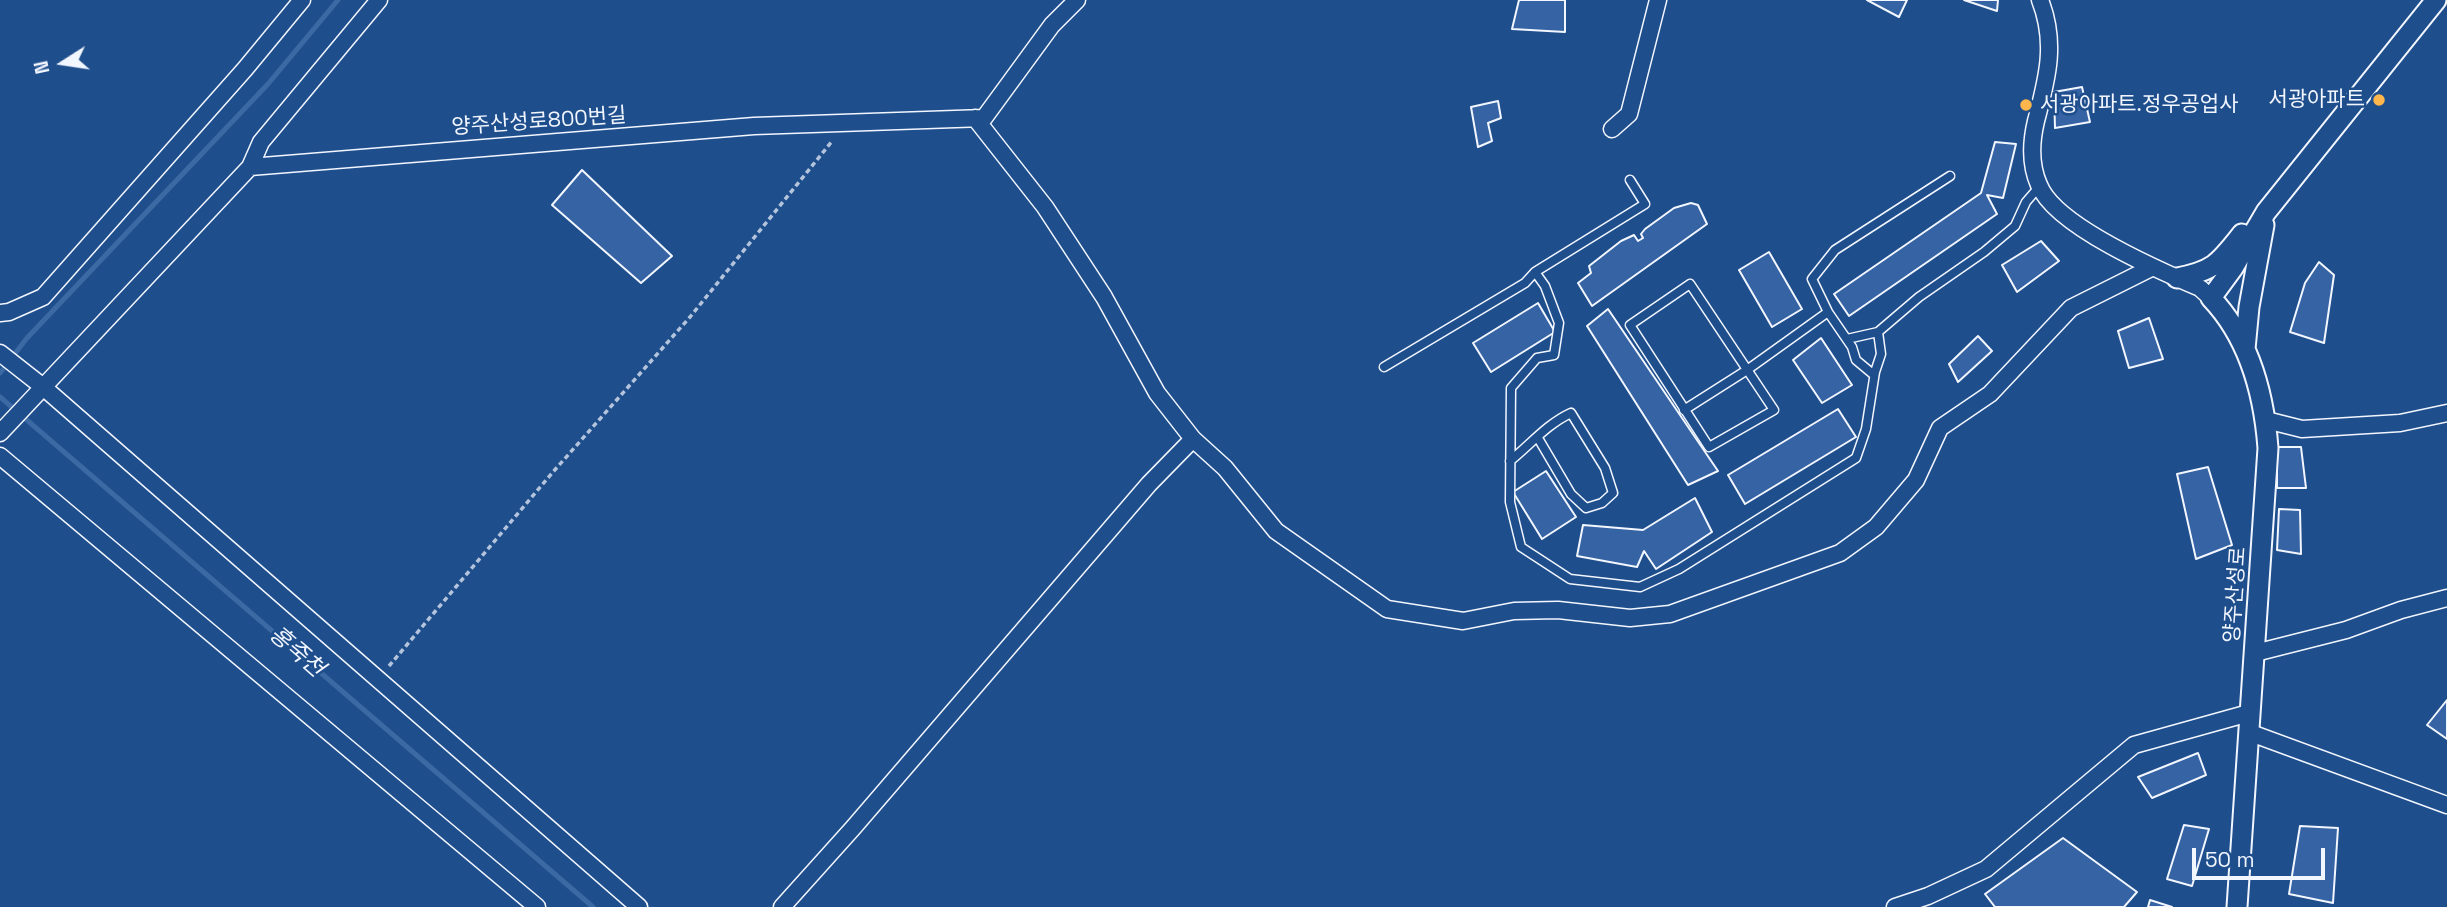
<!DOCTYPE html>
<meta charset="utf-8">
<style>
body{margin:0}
#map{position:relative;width:2447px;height:907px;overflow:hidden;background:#1f4e8c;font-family:"Space Grotesk",sans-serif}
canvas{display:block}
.north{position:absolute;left:28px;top:28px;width:70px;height:70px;-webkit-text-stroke:5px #1f4e8c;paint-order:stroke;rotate:258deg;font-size:19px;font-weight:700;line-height:28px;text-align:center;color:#f2f6ff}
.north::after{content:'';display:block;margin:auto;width:24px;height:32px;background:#f2f6ff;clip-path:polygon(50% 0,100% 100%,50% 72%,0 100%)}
.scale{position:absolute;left:2192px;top:848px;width:133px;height:32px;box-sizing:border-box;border:4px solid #f2f6ff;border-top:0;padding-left:9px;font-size:21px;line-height:24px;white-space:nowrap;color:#f2f6ff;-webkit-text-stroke:5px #1f4e8c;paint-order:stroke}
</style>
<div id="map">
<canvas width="2447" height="907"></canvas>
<div class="north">N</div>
<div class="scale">50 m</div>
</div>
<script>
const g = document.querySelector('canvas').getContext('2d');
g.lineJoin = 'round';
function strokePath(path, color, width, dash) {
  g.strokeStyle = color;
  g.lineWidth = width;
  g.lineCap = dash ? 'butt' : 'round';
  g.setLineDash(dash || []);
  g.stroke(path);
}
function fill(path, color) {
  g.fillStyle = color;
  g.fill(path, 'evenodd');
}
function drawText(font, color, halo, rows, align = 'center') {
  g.font = font + ' "Space Grotesk","Noto Sans KR",sans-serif';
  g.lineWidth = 5;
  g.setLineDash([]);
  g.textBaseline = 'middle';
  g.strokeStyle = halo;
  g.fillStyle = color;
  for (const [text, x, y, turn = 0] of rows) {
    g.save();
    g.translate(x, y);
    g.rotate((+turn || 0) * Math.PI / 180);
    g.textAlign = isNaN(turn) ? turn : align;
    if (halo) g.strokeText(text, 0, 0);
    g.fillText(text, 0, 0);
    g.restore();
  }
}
strokePath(new Path2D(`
 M0 373 27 338 268 84 338 0
 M0 397 593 907`), '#3b69a3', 5);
const building = new Path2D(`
 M1519 0H1565V32L1512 29Z
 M1867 0H1907L1899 17Z
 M1964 0H1998L1997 11Z
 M2082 87 2090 122 2055 128 2054 92Z
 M1498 101 1501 118 1488 123 1492 141 1478 147 1471 107Z
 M1995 142 2016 144 2003 198 1987 195 1997 214 1849 316 1834 294 1981 193Z
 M582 170 672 256 641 283 552 205Z
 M1691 203 1698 205 1707 224 1592 306 1578 283 1591 273 1589 266 1621 241 1634 235 1638 241 1643 238 1641 234 1645 229 1674 208Z
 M2041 241 2059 261 2017 292 2002 265Z
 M1769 252 1802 309 1772 327 1739 270Z
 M2319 262 2334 275 2324 343 2290 332 2305 283Z
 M1538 303 1555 332 1491 372 1473 343Z
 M1608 309 1718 471 1688 485 1587 326Z
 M2149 318 2163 359 2129 368 2118 331Z
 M1978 336 1992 351 1958 382 1949 364Z
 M1821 338 1852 385 1822 403 1793 360Z
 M1838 409 1856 437 1745 504 1728 475Z
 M2277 447H2301L2306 488H2277Z
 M2208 467 2232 545 2196 559 2177 474Z
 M1546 471 1576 517 1542 539 1513 492Z
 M1695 498 1712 532 1656 569 1644 551 1637 567 1577 556 1583 525 1643 530Z
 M2279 509 2300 510 2301 554 2277 550Z
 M2447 700V739L2427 725Z
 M2198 753 2206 775 2152 798 2138 777Z
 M2184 825 2209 829 2192 886 2167 879Z
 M2300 826 2338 828 2333 903 2289 894Z
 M2063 838 2137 892 2124 907H1995L1985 894Z
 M2150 900 2172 907H2148Z`);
fill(building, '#3563a3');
strokePath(building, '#f2f6ff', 2);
const service = new Path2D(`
 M1535 272 1545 286 1559 323 1554 355 1537 358 1511 388 1510 502 1521 547 1570 579 1640 587 1679 569 1856 458 1866 429 1875 372 1881 354 1878 332 1919 297 1984 252 2015 226 2026 202 2039 187
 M1690 284 1774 410 1709 447 1630 325Z
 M1847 339 1878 332
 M1384 367 1525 283 1535 272 1645 204 1630 180
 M1874 375 1856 360 1852 347 1828 312 1812 279 1835 250 1950 176
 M1684 410 1747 370 1828 312
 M1510 461C1531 444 1547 424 1571 413L1605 468 1613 493 1602 503 1586 508 1571 494 1538 438`);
const minor = new Path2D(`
 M2040 0C2057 43 2047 79 2036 121 2031 142 2030 165 2039 185 2055 226 2160 271 2200 288L2211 298
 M975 118 1045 207 1104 297 1157 393 1193 439 1225 468 1276 531 1387 609 1463 621 1514 611 1558 610 1630 618 1670 614 1840 553 1876 527 1916 480 1940 428 1990 394 2071 308 2153 267
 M1612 129 1629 114 1658 0
 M250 167 261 142 379 0
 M0 313 9 312 43 297 245 69 302 0
 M0 353 42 386 639 907
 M2266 420 2302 429 2400 423 2447 413
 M0 433 250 167 754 126 984 118 1052 25 1077 0
 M0 456 537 907
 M2255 653 2346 630 2401 610 2447 598
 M2248 732 2447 805
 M782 907 853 828 1149 484 1193 439
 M1895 907 1928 896 1986 869 2134 745 2249 713`);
const tertiary = new Path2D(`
 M2177 278C2214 271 2219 263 2242 234
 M2245 349 2249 307 2264 225
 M2237 907 2268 448C2264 395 2249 338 2211 298L2233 268 2266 212 2436 0`);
strokePath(service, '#f2f6ff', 11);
strokePath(minor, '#f2f6ff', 19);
strokePath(tertiary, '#f2f6ff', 23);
strokePath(new Path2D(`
 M389 666 553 472 690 317 833 140`), '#b3c4dc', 3.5, [5, 3.5]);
strokePath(service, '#1f4e8c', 8);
strokePath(minor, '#1f4e8c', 16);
strokePath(tertiary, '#1f4e8c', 19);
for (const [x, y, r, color] of [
 [2379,100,7,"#ffb74d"],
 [2026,105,7,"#ffb74d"]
]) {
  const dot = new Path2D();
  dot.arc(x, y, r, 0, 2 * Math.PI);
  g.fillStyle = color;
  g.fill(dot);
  strokePath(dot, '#1f4e8c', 2.5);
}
drawText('21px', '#f2f6ff', '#1f4e8c', [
 ["서광아파트",2365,100],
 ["서광아파트.정우공업사",2040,105,"left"]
], 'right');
drawText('21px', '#f2f6ff', '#1f4e8c', [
 ["양주산성로800번길",539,122,-4],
 ["양주산성로",2236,595,-86]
]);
drawText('italic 23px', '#f2f6ff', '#1f4e8c', [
 ["홍죽천",296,652,41]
]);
</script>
